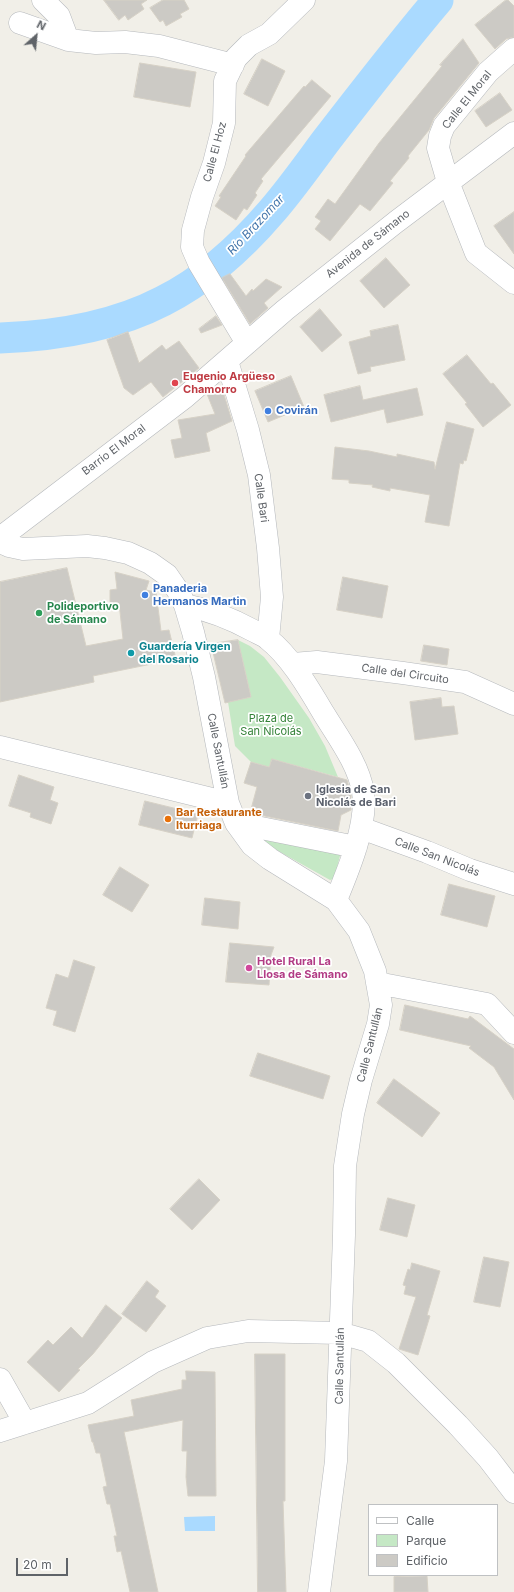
<!DOCTYPE html>
<meta charset="utf-8">
<style>
body{margin:0}
#map{position:relative;width:514px;height:1592px;overflow:hidden;background:#f1efe8;font-family:Inter,sans-serif}
canvas{display:block}
.legend{position:absolute;left:368px;top:1504px;width:130px;height:72px;box-sizing:border-box;background:#fff;border:1px solid #bfc1c3;margin:0;padding:5px 7px;list-style:none;font-size:12px;color:#5f6368}
.legend li{display:flex;align-items:center;gap:8px;height:20px}
.legend b{width:20px;border:1px solid #bfc1c3}
.north{position:absolute;left:16px;top:16px;width:40px;height:40px;-webkit-text-stroke:3px #fff;paint-order:stroke;rotate:27deg;font-size:11px;font-weight:700;line-height:16px;text-align:center;color:#5f6368}
.north::after{content:'';display:block;margin:auto;width:14px;height:18px;background:#5f6368;clip-path:polygon(50% 0,100% 100%,50% 72%,0 100%)}
.scale{position:absolute;left:16px;top:1558px;width:52px;height:18px;box-sizing:border-box;border:2px solid #5f6368;border-top:0;padding-left:5px;font-size:12px;line-height:14px;white-space:nowrap;color:#5f6368;-webkit-text-stroke:3px #fff;paint-order:stroke}
</style>
<div id="map">
<canvas width="514" height="1592"></canvas>
<ul class="legend">
<li><b style="height:5px;background:#fff"></b>Calle</li>
<li><b style="height:11px;background:#c5e8c5"></b>Parque</li>
<li><b style="height:11px;background:#cccac5"></b>Edificio</li>
</ul>
<div class="north">N</div>
<div class="scale">20 m</div>
</div>
<script>
const g = document.querySelector('canvas').getContext('2d');
g.lineJoin = 'round';
function fill(path, color) {
  g.fillStyle = color;
  g.fill(path, 'evenodd');
}
function strokePath(path, color, width, dash) {
  g.strokeStyle = color;
  g.lineWidth = width;
  g.lineCap = dash ? 'butt' : 'round';
  g.setLineDash(dash || []);
  g.stroke(path);
}
function drawText(font, color, halo, rows, align = 'center') {
  g.font = font + ' Inter,sans-serif';
  g.lineWidth = 3.5;
  g.setLineDash([]);
  g.textBaseline = 'middle';
  g.strokeStyle = halo;
  g.fillStyle = color;
  for (const [text, x, y, turn = 0] of rows) {
    g.save();
    g.translate(x, y);
    g.rotate((+turn || 0) * Math.PI / 180);
    g.textAlign = isNaN(turn) ? turn : align;
    if (halo) g.strokeText(text, 0, 0);
    g.fillText(text, 0, 0);
    g.restore();
  }
}
fill(new Path2D(`
 M238 640 250 646 264 657 280 677 309 718 325 746 338 777 272 759 269 767 251 762 235 746 228 702 251 697Z
 M260 836 341 852 334 879 330 880 264 843Z`), '#c5e8c5');
fill(new Path2D(`
 M215 1516V1531H185L184 1517Z`), '#aadaff');
strokePath(new Path2D(`
 M0 338C56 336 113 327 163 301 205 280 242 246 272 211 291 189 308 165 325 142 362 94 399 46 438 0`), '#aadaff', 31);
const building = new Path2D(`
 M104 0H147L141 4 144 9 128 20 125 15 119 20Z
 M163 0H184L189 9 180 14 182 17 166 26 163 20 160 22 150 8Z
 M506 0H508L514 6V37L506 39 495 49 475 25Z
 M463 39 479 63 434 118 429 130 408 156 409 158 390 181 393 183 370 211 360 204 330 241 315 229 321 221 315 217 328 199 335 204 379 143 442 66 440 65Z
 M262 59 285 71 268 106 244 94Z
 M140 63 196 72 190 107 134 97Z
 M312 80 331 96 261 179 263 181 255 193 257 195 247 210 244 208 236 220 215 206 221 197 219 196 246 156 245 155 304 86 305 87Z
 M500 93 512 110 486 127 475 111Z
 M514 212V254L494 226Z
 M386 258 410 285 384 308 360 281Z
 M230 274 246 296 252 289 253 291 266 279 282 287 264 303 268 308 250 324 222 278Z
 M320 309 342 335 322 352 300 327Z
 M216 316 222 325 201 333 199 329Z
 M398 325 405 360 370 367 371 371 358 374 349 342 371 336 370 331Z
 M128 332 139 363 162 345 166 350 179 341 199 368 163 397 151 382 133 395 124 388 107 340Z
 M467 355 491 384 493 383 511 405 483 427 465 404 467 403 443 374Z
 M291 376 304 407 268 422 255 391Z
 M360 386 363 400 417 388 423 415 387 423 384 409 331 422 324 395Z
 M222 388 232 421 206 433 210 451 175 458 171 440 182 438 178 420 215 414 207 394Z
 M447 422 474 429 466 461 464 460 463 464 460 463 449 526 425 522 430 495 390 488V491L372 487 373 485 349 483V480L332 479 335 447 369 451 397 457V454L434 462 435 469Z
 M67 568 86 646 123 639 119 603H110V590L117 589 115 572 149 581 146 590 156 592 161 631 169 630 176 659 93 676 94 682 0 702V582Z
 M343 577 388 586 382 618 337 610Z
 M238 640 251 697 225 703 211 644Z
 M424 645 449 649 447 665 421 661Z
 M441 698 442 707 454 706 458 734 415 740 410 702Z
 M272 759 347 780 351 794V810L341 815 338 831 250 813 257 787 244 783 251 762 269 767Z
 M19 775 54 787 50 800 58 803 51 824 30 817 31 813 9 806Z
 M145 801 198 814 192 838 139 825Z
 M120 867 149 885 132 912 103 895Z
 M449 884 495 896 487 927 441 915Z
 M205 898 240 902 238 929 202 925Z
 M230 943 274 947 271 955 269 985 226 982Z
 M74 960 95 967 75 1032 53 1025 57 1011 46 1008 56 974 68 978Z
 M405 1005 468 1019 470 1016 514 1049V1100L494 1067 469 1048 471 1046 400 1030Z
 M258 1053 330 1076 323 1099 250 1076Z
 M394 1079 440 1113 422 1137 377 1103Z
 M199 1179 220 1200 192 1230 170 1209Z
 M388 1198 415 1205 407 1237 380 1230Z
 M484 1257 509 1262 500 1307 474 1302Z
 M412 1263 440 1271 427 1315 430 1316 418 1355 399 1349 416 1297 404 1294 406 1286 403 1285 408 1269 410 1270Z
 M147 1281 159 1291 155 1297 166 1306 146 1332 122 1314Z
 M106 1305 122 1318 93 1354 78 1369 80 1370 59 1392 27 1362 48 1340 53 1345 71 1327 82 1338Z
 M255 1354H285V1501H283L286 1592H258Z
 M186 1371 215 1372 216 1496H188L186 1477 187 1451H182L183 1420 124 1432 158 1592H130L121 1551 117 1552 114 1536H117L110 1504H107L103 1487 107 1486 100 1453H96L93 1442H92L88 1425 134 1416 131 1400 182 1389V1380H186Z
 M427 1576 428 1592H394V1577Z`);
fill(building, '#cccac5');
strokePath(building, '#d6d1c6', 1);
const minor = new Path2D(`
 M43 0 59 16 68 40
 M20 23 68 40 96 43 125 42 159 46 233 65
 M514 49 488 72 444 126 440 136 438 148 448 182 476 253 514 283
 M247 343 199 263 192 247 193 230 202 197 214 163 224 123 225 81 236 58 249 45 269 34 304 0
 M227 361 248 430 259 475 268 548 272 597 268 639
 M0 538 185 397 285 310 396 222 514 133
 M0 542 9 546 23 549 87 546 105 548 128 553 150 563 167 575 178 591 185 605 193 632 204 677 228 803 236 823 252 845 270 859 336 900 359 931 375 971 381 1005 378 1024 361 1080 353 1114 345 1166 344 1235 336 1461 319 1592
 M185 605C209 610 230 618 252 630 257 633 264 635 268 639 291 657 309 689 324 714 338 737 359 765 363 792 368 824 348 871 336 900
 M293 664 317 662 403 673 465 682 514 704
 M0 747 228 803
 M236 823 356 847
 M361 828 427 852 470 870 514 884
 M377 983 487 1004 514 1033
 M0 1379 25 1423
 M0 1431 88 1403 153 1362 207 1338 248 1331 340 1333 368 1341 396 1363 458 1425 488 1458 514 1492`);
strokePath(minor, '#b5b8bc', 23);
strokePath(minor, '#fff', 22);
for (const [x, y, r, color] of [
 [175,383,4,"#e0444e"],
 [268,411,4,"#3f7fe0"],
 [145,595,4,"#3f7fe0"],
 [39,613,4,"#2e9e5b"],
 [131,653,4,"#0f9aa8"],
 [308,796,4,"#6b7280"],
 [168,819,4,"#e8710a"],
 [249,968,4,"#d1479c"]
]) {
  const dot = new Path2D();
  dot.arc(x, y, r, 0, 2 * Math.PI);
  g.fillStyle = color;
  g.fill(dot);
  strokePath(dot, '#fff', 1.5);
}
drawText('11px', '#5f6368', '#fff', [
 ["Calle El Moral",467,100,-51],
 ["Calle El Hoz",215,152,-75],
 ["Avenida de Sámano",368,244,-38],
 ["Barrio El Moral",114,450,-37],
 ["Calle Bari",261,498,82],
 ["Calle del Circuito",405,674,8],
 ["Calle Santullán",218,751,79],
 ["Calle San Nicolás",437,857,21],
 ["Calle Santullán",370,1045,-76],
 ["Calle Santullán",340,1366,-89]
]);
drawText('bold 11px', '#be3a42', '#fff', [
 ["Eugenio Argüeso",183,377],
 ["Chamorro",183,390]
], 'left');
drawText('bold 11px', '#366cbe', '#fff', [
 ["Covirán",276,411],
 ["Panaderia",153,589],
 ["Hermanos Martin",153,602]
], 'left');
drawText('bold 11px', '#27864d', '#fff', [
 ["Polideportivo",47,607],
 ["de Sámano",47,620]
], 'left');
drawText('bold 11px', '#0d838f', '#fff', [
 ["Guardería Virgen",139,647],
 ["del Rosario",139,660]
], 'left');
drawText('11px', '#348238', '#fff', [
 ["Plaza de",271,719],
 ["San Nicolás",271,732]
]);
drawText('bold 11px', '#5b616d', '#fff', [
 ["Iglesia de San",316,790],
 ["Nicolás de Bari",316,803]
], 'left');
drawText('bold 11px', '#c56008', '#fff', [
 ["Bar Restaurante",176,813],
 ["Iturriaga",176,826]
], 'left');
drawText('bold 11px', '#b23c85', '#fff', [
 ["Hotel Rural La",257,962],
 ["Llosa de Sámano",257,975]
], 'left');
drawText('italic 12px', '#4174aa', '#fff', [
 ["Río Brazomar",256,225,-47]
]);
</script>
